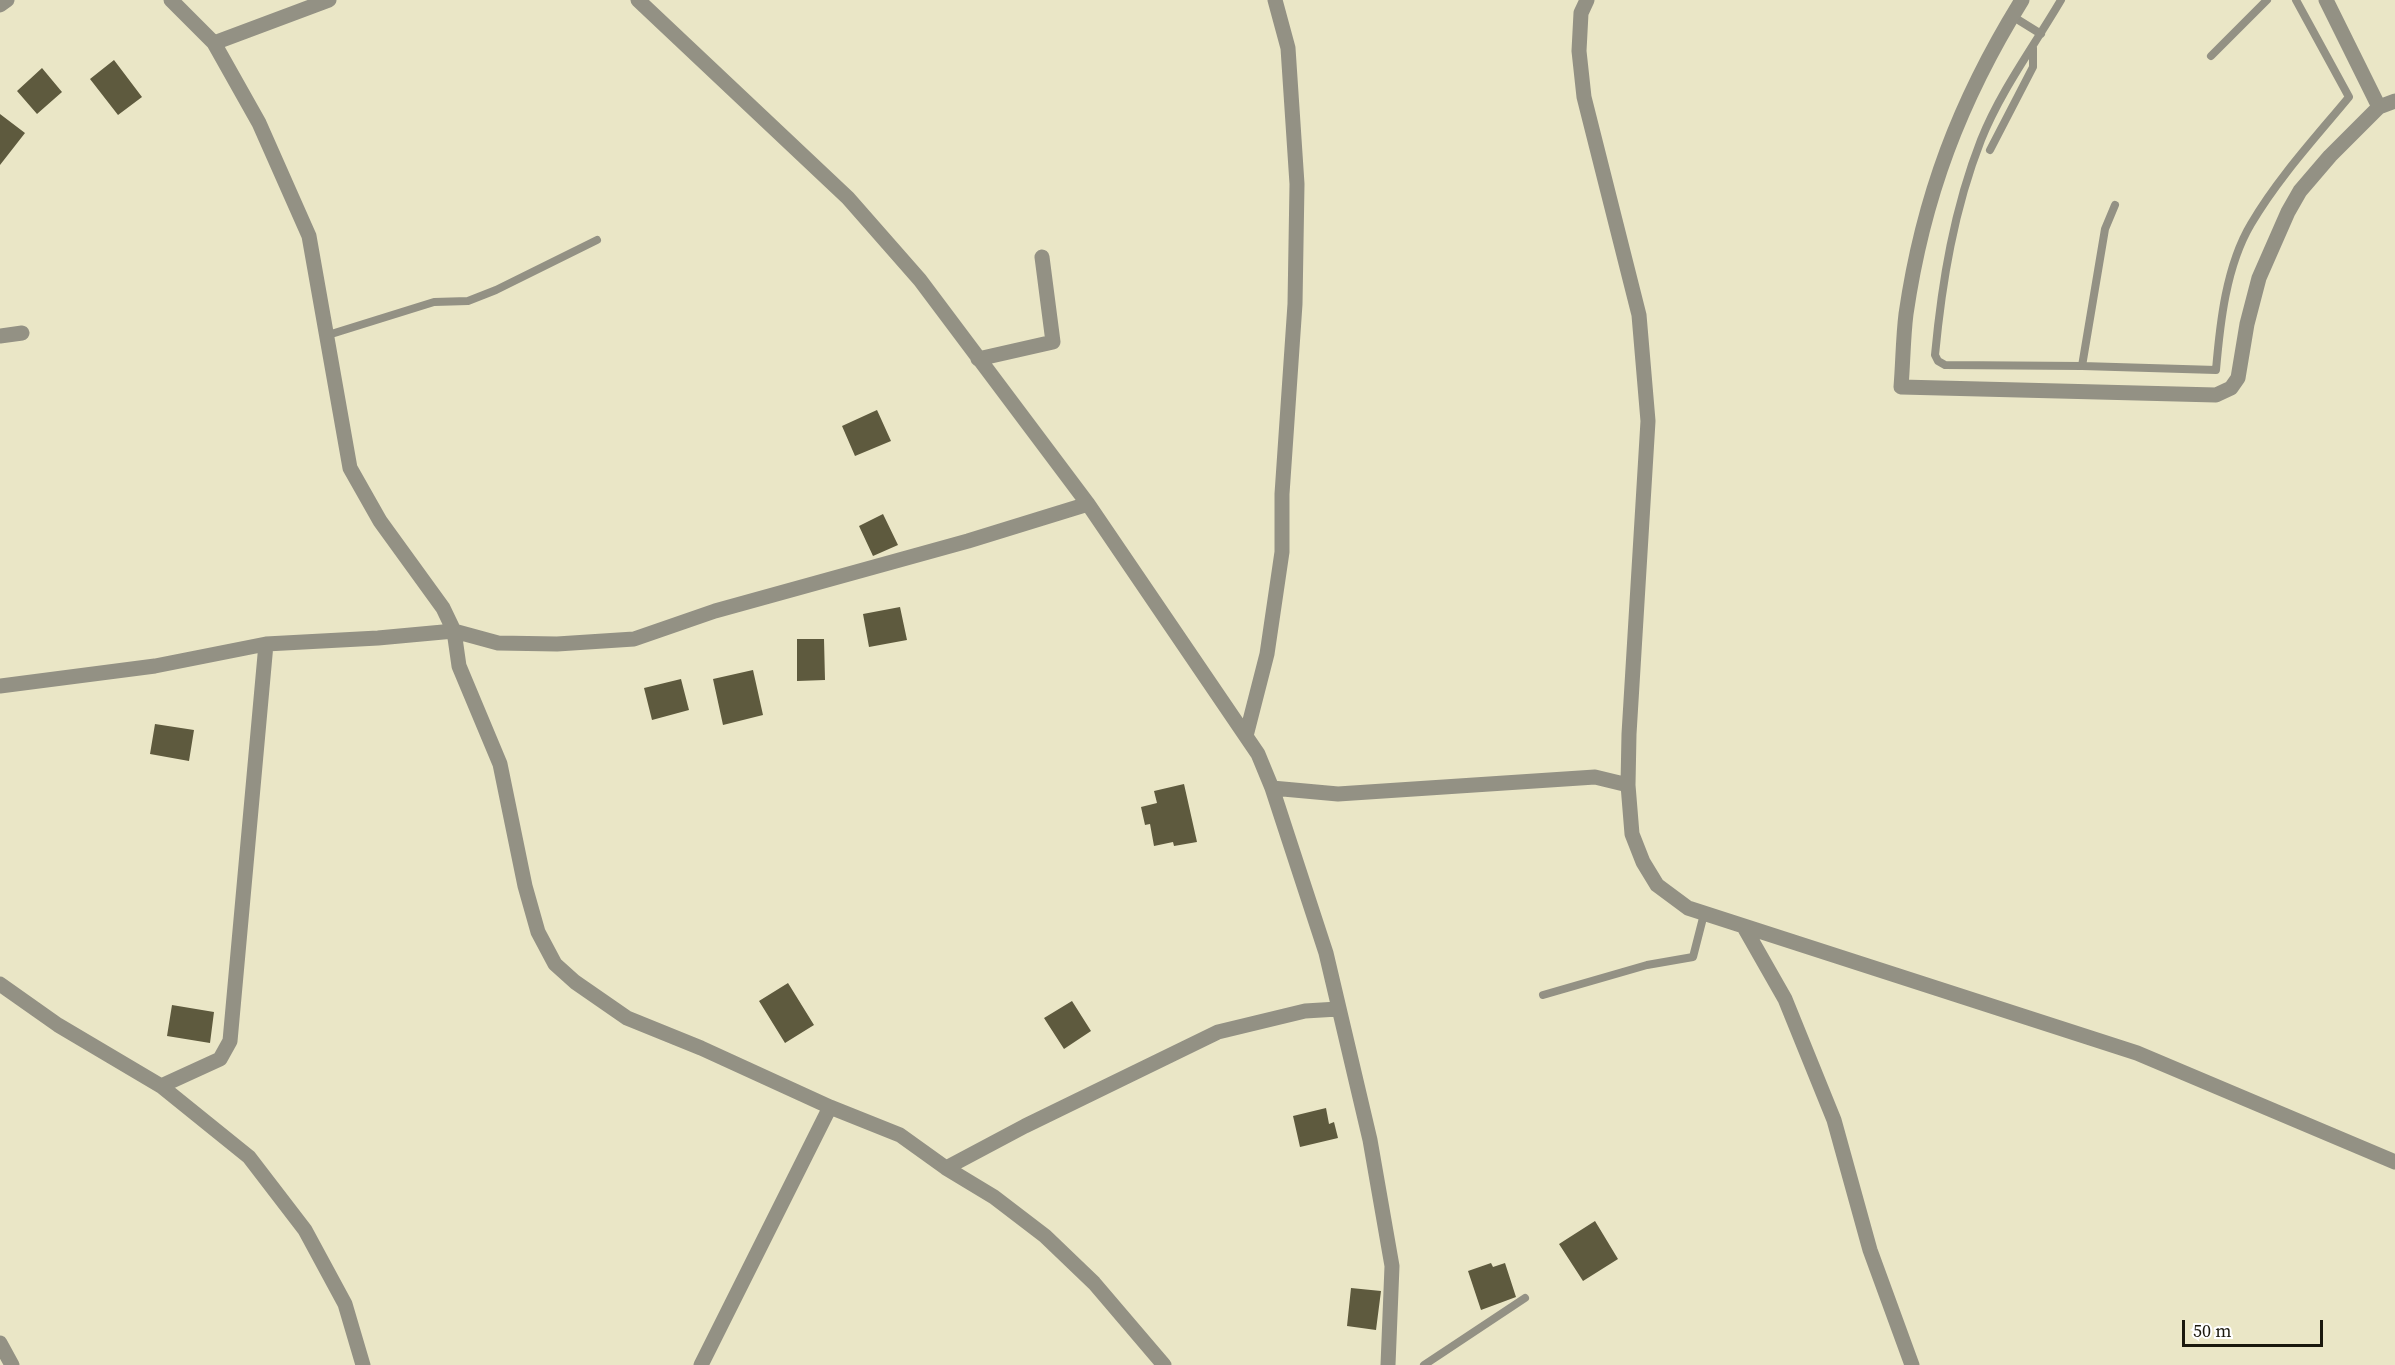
<!DOCTYPE html>
<style>
body{margin:0}
#map{position:relative;width:2395px;height:1365px;overflow:hidden;background:#eae6c6;font-family:"Source Serif 4",serif}
canvas{display:block}
.scale{position:absolute;left:2182px;top:1320px;width:141px;height:27px;box-sizing:border-box;border:3px solid #1a180d;border-top:0;padding-left:8px;font-size:18px;line-height:21px;white-space:nowrap;color:#1a180d;-webkit-text-stroke:4px #fff;paint-order:stroke}
</style>
<div id="map">
<canvas width="2395" height="1365"></canvas>
<div class="scale">50 m</div>
</div>
<script>
const g = document.querySelector('canvas').getContext('2d');
g.lineJoin = 'round';
function fill(path, color) {
  g.fillStyle = color;
  g.fill(path, 'evenodd');
}
function strokePath(path, color, width, dash) {
  g.strokeStyle = color;
  g.lineWidth = width;
  g.lineCap = dash ? 'butt' : 'round';
  g.setLineDash(dash || []);
  g.stroke(path);
}
fill(new Path2D(`
 M114 60 142 97 118 115 90 79Z
 M42 68 62 92 37 114 17 91Z
 M0 114 25 133 0 165Z
 M877 410 891 441 855 456 842 426Z
 M883 514 898 545 873 556 859 526Z
 M900 607 907 640 869 647 863 614Z
 M797 639H824L825 680 797 681Z
 M753 670 763 715 723 725 713 679Z
 M681 679 689 710 652 720 644 688Z
 M155 724 194 730 189 761 150 754Z
 M1184 784 1197 842 1174 846 1173 842 1154 846 1150 824 1145 825 1141 807 1157 803 1154 791Z
 M788 983 814 1025 785 1043 759 1001Z
 M1072 1001 1091 1031 1064 1049 1044 1018Z
 M172 1005 214 1012 210 1043 167 1036Z
 M1326 1108 1329 1124 1334 1122 1338 1138 1300 1147 1293 1116Z
 M1595 1221 1618 1259 1583 1281 1559 1244Z
 M1491 1263 1493 1267 1505 1263 1516 1297 1481 1310 1468 1271Z
 M1351 1288 1381 1291 1376 1330 1347 1326Z`), '#5e5a3e');
strokePath(new Path2D(`
 M2061 0C2034 46 2001 90 1981 140 1954 209 1942 281 1935 355L1938 361 1945 365 2082 366 2216 370C2220 323 2226 266 2251 224 2278 178 2315 138 2349 97L2296 0
 M2012 16 2041 34
 M2211 56 2267 0
 M1990 150 2033 67V48
 M328 335 434 302 468 301 496 290 597 240
 M2082 366 2105 229 2115 205
 M1543 995 1647 965 1693 957 1704 914
 M1424 1365 1525 1298`), '#939184', 8);
strokePath(new Path2D(`
 M171 0 214 43 259 123 309 236 350 468 380 521 443 608 454 631 459 666 500 764 525 886 538 932 555 964 575 982 627 1018 701 1048 830 1107 900 1135 946 1168 994 1197 1045 1236 1094 1283 1164 1365
 M638 0 848 198 920 280 1088 504 1258 754 1272 788 1326 953 1370 1140 1392 1266 1388 1365
 M1587 0 1581 13 1579 51 1584 97 1639 315 1648 421 1629 734 1628 785 1632 834 1643 862 1657 885 1688 908 2137 1053 2395 1162
 M2022 0C1960 100 1923 197 1906 314 1903 338 1903 363 1901 387L2216 395 2231 388 2238 378 2247 324 2259 278 2288 212 2300 191 2330 156 2379 107
 M2326 0 2379 107 2395 101
 M0 5 7 0
 M214 43 329 0
 M0 336 22 333
 M978 359 1053 342 1042 257
 M0 686 155 666 266 644 378 638 454 631 498 643 557 644 634 639 715 611 968 541 1088 504
 M1246 736 1267 654 1282 552V494L1295 304 1297 184 1288 48 1275 0
 M1272 788 1338 794 1595 777 1628 785
 M1744 927 1785 999 1834 1120 1870 1250 1912 1365
 M0 984 58 1025 161 1086 249 1157 305 1230 345 1304 363 1365
 M161 1086 220 1059 230 1041 266 644
 M946 1168 1025 1126 1218 1032 1305 1011 1338 1009
 M0 1343 12 1365
 M701 1365 830 1107`), '#939184', 15);
</script>
